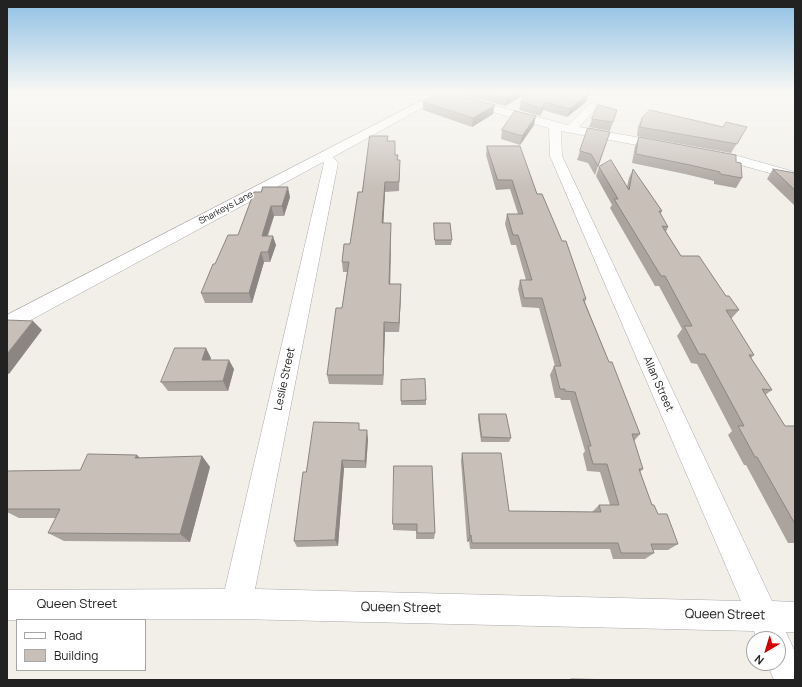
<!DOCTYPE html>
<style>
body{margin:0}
#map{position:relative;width:802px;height:687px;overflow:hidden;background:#f2efe9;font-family:Manrope,sans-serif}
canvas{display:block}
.frame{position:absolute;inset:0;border:8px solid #222;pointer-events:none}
.legend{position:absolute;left:16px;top:619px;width:130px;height:52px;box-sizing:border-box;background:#fff;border:1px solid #a7a7a7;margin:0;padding:5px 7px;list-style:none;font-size:12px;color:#222}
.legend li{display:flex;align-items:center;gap:8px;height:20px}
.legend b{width:20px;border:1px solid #a7a7a7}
.north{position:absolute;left:746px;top:631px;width:40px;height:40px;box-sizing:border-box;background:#fff;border:1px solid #a7a7a7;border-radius:50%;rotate:218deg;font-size:11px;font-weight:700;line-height:16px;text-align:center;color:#222}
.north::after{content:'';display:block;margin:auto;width:14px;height:18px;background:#d40000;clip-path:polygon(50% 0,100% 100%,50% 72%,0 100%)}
</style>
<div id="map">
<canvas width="802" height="687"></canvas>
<div class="frame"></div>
<ul class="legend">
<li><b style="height:5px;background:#fff"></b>Road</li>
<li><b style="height:11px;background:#c7bfb8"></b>Building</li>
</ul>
<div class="north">N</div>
</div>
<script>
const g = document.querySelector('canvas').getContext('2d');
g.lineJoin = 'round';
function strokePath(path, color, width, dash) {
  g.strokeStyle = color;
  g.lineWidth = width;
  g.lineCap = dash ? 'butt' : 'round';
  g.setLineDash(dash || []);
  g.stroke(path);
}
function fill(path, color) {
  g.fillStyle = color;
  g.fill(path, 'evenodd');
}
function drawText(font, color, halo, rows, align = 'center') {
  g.font = font + ' Manrope,sans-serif';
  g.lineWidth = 3;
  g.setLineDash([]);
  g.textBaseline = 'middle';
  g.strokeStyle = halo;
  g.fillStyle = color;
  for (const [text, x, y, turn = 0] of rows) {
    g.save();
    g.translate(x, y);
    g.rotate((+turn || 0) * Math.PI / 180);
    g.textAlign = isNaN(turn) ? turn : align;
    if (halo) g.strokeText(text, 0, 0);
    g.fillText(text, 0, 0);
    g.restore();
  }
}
const minor = new Path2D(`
 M438 92H451L333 157 338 163 255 589 741 601 550 156 549 128 465 104 464 102 469 99 568 125 589 104 593 103 598 106 579 127 664 142 668 143 670 146 668 149 664 150 561 131 562 156 772 601 795 602V632H786L795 652V680H774L767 663H778V639H757L754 631 237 619 7 620V590L225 589 324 163 323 162 14 329 7 331V315Z
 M709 151 738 156 795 172V180L737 164 704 158 703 155 704 152Z`);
strokePath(minor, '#a9a9a9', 1);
fill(minor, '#fff');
fill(new Path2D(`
 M453 92H591L590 94 588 96 586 102 567 117 543 110 540 116 519 110 521 102 527 93 505 106Z
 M423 102 493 114 472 127 423 110Z
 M617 110 610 131 589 127 592 119Z
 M642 118 723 127H747L731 153 637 136 638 127Z
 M534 125 520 145 501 139 502 130Z
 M610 132 595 175 588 163 577 160 580 151Z
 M639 137 736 162 742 178 736 188 714 184V181L685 174 632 163 635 146Z
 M388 141 398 160H400L399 191 385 192 383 223 391 233 390 284 401 294 399 332H385L383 385 329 384 327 375 342 308 347 272H343L342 262 350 244 362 192Z
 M487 146 537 194 586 299 585 302 609 362 640 434 634 441 643 469 640 472 652 505 678 544 668 550H653L654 553 645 559H613L610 549H470L469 541 467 542 461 461 462 453 509 511 592 512 599 505H610L600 472 587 471 583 454 585 451 570 400H561L560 398H555L550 375 554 366H555L539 308 522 307 518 289 520 280H526L516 245H511L505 224 507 214H518L510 189 496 190 486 155Z
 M599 167 627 187 629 178 633 169 662 211 660 214 668 227 666 232 681 256 726 296 739 310 731 319 754 355 751 358 772 390 765 395 785 426H795V543H788L746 465H744L728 435 732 431 697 364 691 363 677 336 682 329 659 286H655L610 208 612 205 596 176Z
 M773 169 795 173V206L767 179Z
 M254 192 290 197 284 216H274L268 236 276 245 270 262H264L252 303H205L201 293 215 264 238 235Z
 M434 223 452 240 451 245H435Z
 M211 358 210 360 234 369 228 391H168L161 382Z
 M401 380 426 400V405H401Z
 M479 414 511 438 509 442H481L478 418Z
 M360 430 368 439 366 468H344L338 546 297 547 294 541 306 472Z
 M202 456 210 467 190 542 64 541 48 533 56 518H19L7 512V471L80 470 140 458Z
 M432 466 435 533 434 539H416V531L393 530V524Z`), '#aba49e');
fill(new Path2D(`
 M517 92H529L505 106 507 98Z
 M587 92H591L590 94 588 96 586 102 567 117 570 109Z
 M545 102 543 110 540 116 542 108Z
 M495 105 493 114 472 127 473 118Z
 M536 116 534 125 520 145 522 136Z
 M385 182V192L383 232 382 223Z
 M288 187 290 197 284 216 282 206Z
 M271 206 274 216 264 245 262 236Z
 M391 223V233L390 294 389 284Z
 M273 236 276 245 270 262 268 252Z
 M261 252 264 262 252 303 249 293Z
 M401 284V294L399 332V323Z
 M33 321 42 330 9 374 7 373V354Z
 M384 322 385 332 383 385V375Z
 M206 348 211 358 207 369 202 360Z
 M229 360 234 369 228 391 223 381Z
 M367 430 368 439 366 468 365 461Z
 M137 455 147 465 135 458Z
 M202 456 210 467 190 542 180 534Z
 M342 460 344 468 338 546 335 540Z
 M471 535 469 541 467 542 470 536Z`), '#8b8681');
const building = new Path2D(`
 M442 92H447L495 105 473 118 423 102Z
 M482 92H517L507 98Z
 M527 92H587L585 93 588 94 570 109 545 102 542 108 521 102Z
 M598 105 617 110 613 122 592 119Z
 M650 110 723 127 726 122 747 127 737 144 640 127 642 118Z
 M515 111 536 116 522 136 502 130Z
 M588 128 610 132 598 166 591 154 580 151Z
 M370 136H388L387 141H395V155H398L397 160H400L399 182H385L382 223H391L389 284H401L399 323 384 322 383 375H327L336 308H342L349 262H342L344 244H350L358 192H362Z
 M639 137 736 155V162L741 163 742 178 720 174V172L690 165 636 154Z
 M487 146H520L537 194H542L562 241H566L586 299H583L609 362H612L640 434H632L643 469H639L652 505H654L658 514H667L678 544H651L654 553H621L618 543H472L471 535 470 536 462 453H501L509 511 601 512 599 505H619L607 464H593L588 446H591L575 392 565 391V389H560L554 366H561L542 298H524L520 280H532L518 235H513L507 214H523L512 180H498Z
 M611 160 629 190 633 169 662 211H659L668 227 662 226 681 256H699L726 296H729L739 310H726L754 355H749L772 390 762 389 785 426H795V524L757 457H755L738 426H744L705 354H699L684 326H692L665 276H661L614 199H618L599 167Z
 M773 169 795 173V190Z
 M263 187H288L282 206H271L262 236H273L268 252H261L249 293H201L213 264H215L228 235H238L254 192H261Z
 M434 223H450L452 240H435Z
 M7 320 33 321 7 354Z
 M175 348H206L202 360H229L223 381 161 382Z
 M425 379 426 400 401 401V380Z
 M479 414H506L511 438 482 437Z
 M314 422 359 423V430H367L365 461 342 460 335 540 294 541 303 472H306Z
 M88 454 137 455 135 458 202 456 180 534 48 533 60 509H7V471L80 470Z
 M394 466H432L435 533H417V524H393Z
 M571 679 621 680H571Z`);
fill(building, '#c7bfb8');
strokePath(building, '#8b8681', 1);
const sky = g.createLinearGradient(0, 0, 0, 188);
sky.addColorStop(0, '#8fc0e4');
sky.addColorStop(0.49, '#f9f8f5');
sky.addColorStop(1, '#f9f8f500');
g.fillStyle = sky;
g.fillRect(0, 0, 802, 188);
drawText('9px', '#222', '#fff', [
 ["Sharkeys Lane",226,208,-28]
]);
drawText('11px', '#222', '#fff', [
 ["Leslie Street",285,379,-78],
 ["Allan Street",658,384,66]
]);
drawText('13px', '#222', '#fff', [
 ["Queen Street",77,604],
 ["Queen Street",401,608,1],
 ["Queen Street",725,615,1]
]);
</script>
